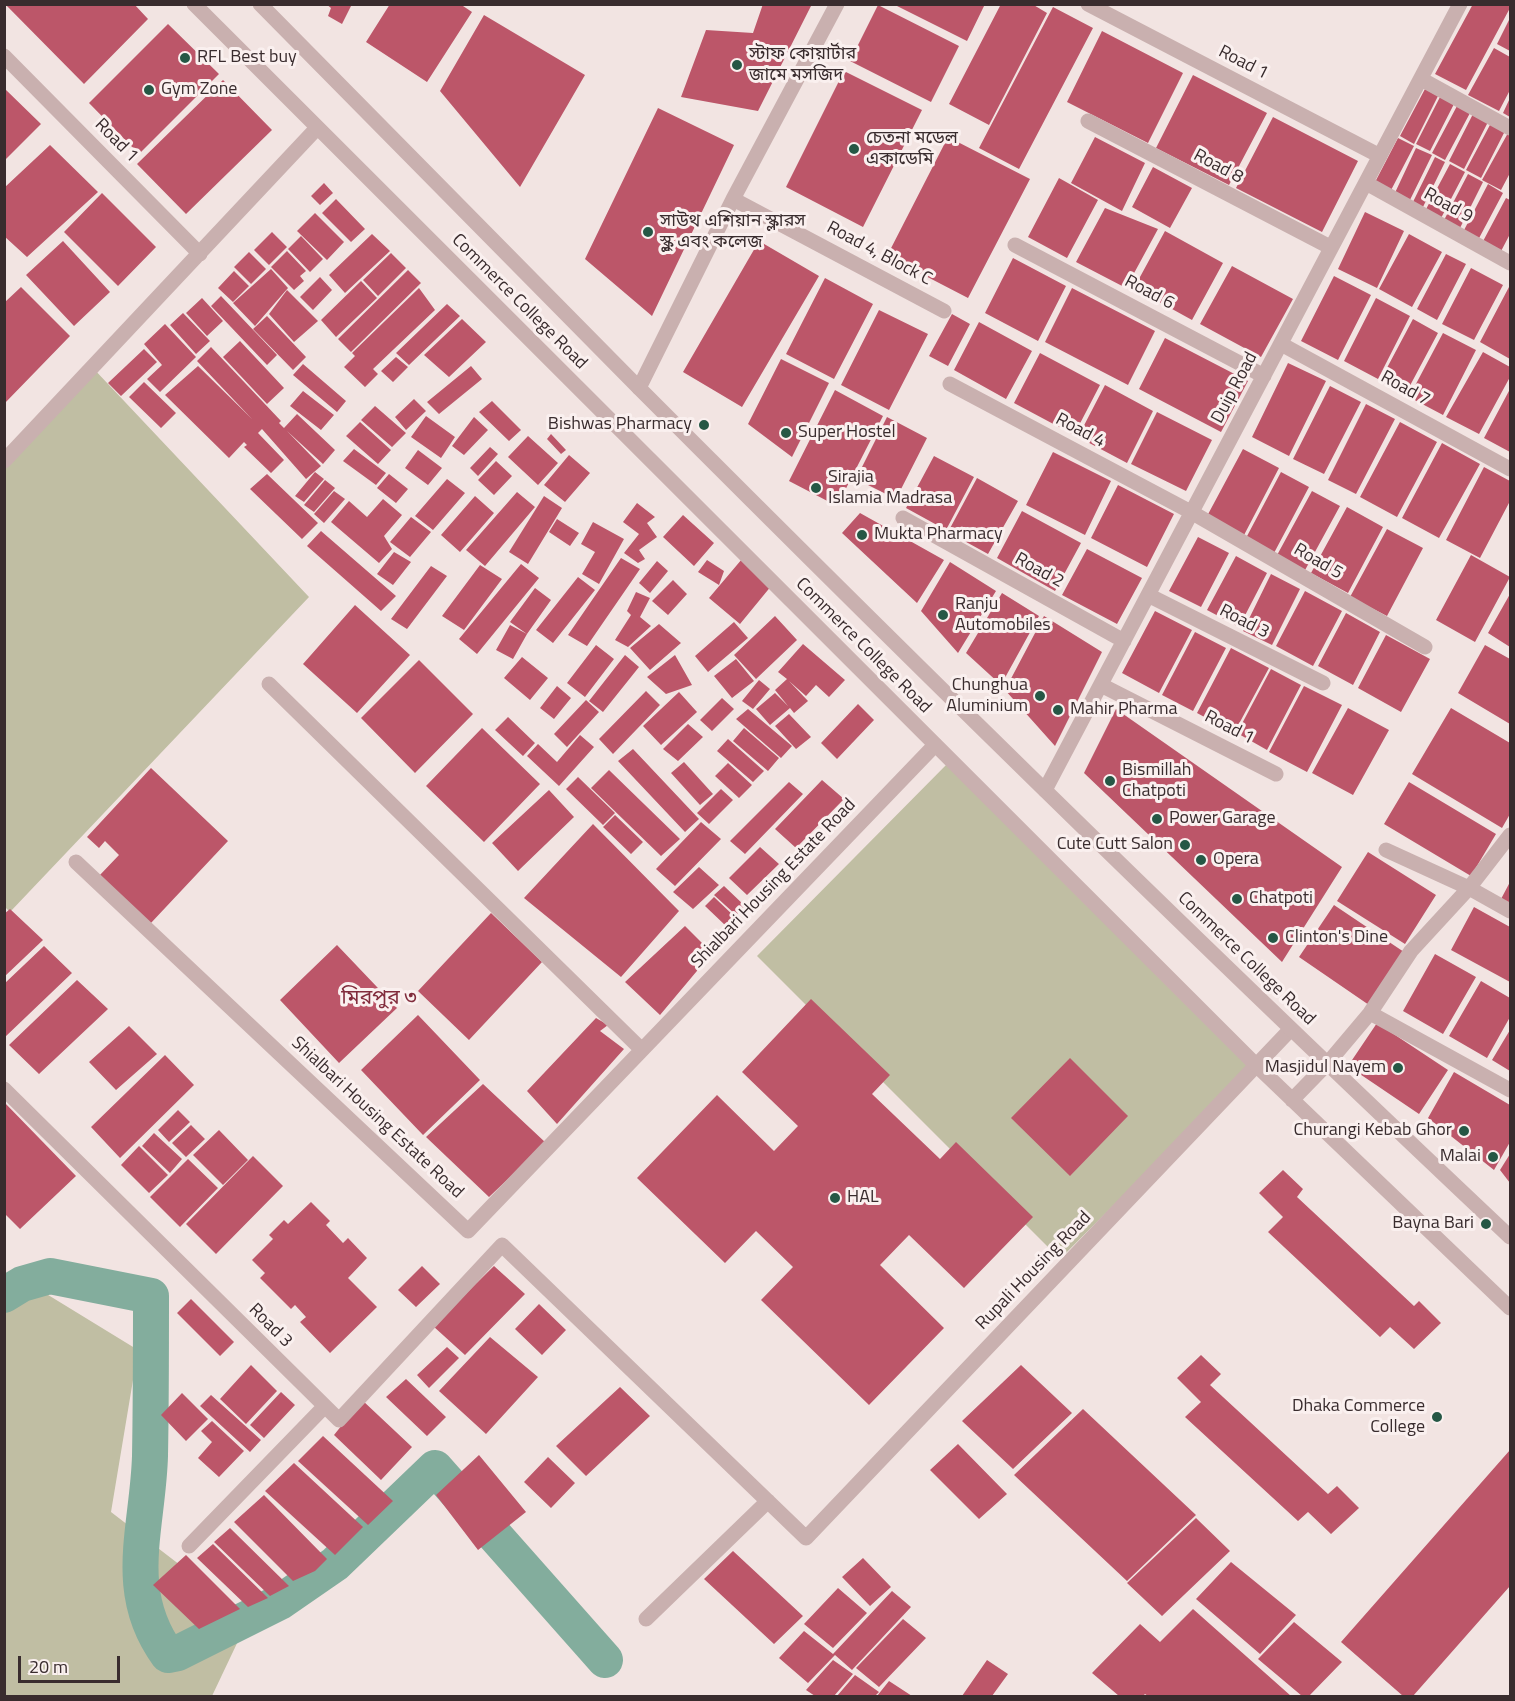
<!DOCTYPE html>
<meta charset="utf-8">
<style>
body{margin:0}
#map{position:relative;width:1515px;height:1701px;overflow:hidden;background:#f2e4e2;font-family:"Titillium Web",sans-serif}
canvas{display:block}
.frame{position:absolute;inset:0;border:6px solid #392c2e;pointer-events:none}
.scale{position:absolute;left:18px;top:1656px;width:102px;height:27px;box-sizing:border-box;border:3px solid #392c2e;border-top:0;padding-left:8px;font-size:18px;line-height:21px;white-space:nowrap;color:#392c2e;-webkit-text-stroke:4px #faf0ef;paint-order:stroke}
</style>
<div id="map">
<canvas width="1515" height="1701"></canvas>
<div class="frame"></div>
<div class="scale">20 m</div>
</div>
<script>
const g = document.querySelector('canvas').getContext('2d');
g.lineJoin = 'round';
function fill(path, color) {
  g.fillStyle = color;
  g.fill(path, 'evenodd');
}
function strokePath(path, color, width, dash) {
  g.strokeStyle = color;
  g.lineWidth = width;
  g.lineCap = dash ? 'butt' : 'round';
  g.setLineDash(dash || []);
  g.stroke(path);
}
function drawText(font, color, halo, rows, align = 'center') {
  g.font = font + ' "Titillium Web","Noto Sans Bengali",sans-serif';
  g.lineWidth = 6;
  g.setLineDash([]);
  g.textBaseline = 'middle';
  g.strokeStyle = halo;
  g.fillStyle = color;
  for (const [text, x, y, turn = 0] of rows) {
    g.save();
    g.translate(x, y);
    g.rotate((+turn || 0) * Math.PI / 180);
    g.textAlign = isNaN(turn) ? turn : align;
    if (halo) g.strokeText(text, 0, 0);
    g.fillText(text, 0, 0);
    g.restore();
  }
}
fill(new Path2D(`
 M92 367 309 597 10 912 4 906V461Z
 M951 760 1254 1064 1060 1259 757 956Z
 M40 1290 138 1350 111 1512 249 1618 212 1696H5L4 1314Z`), '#c0bea3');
strokePath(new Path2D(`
 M4 1295 22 1284 50 1276 151 1296C151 1349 151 1403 150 1456 148 1528 121 1591 168 1655L178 1653 280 1602 335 1564 435 1468 605 1660`), '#83ad9d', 36);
fill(new Path2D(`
 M5 4H134L148 19 84 84Z
 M326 4H352L342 24 328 16 331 8Z
 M390 4H460L472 12 427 82 366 42Z
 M763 4H812L758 111 681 97 706 30 753 33Z
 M893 4H985L967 41Z
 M1001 4H1032L1047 13 989 125 949 104Z
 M1473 4H1509L1510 8 1466 90 1435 74Z
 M878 5 959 46 931 102 850 61Z
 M1053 7 1093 28 1019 169 979 148Z
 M484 15 585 75 520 187 440 91Z
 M1510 18V51L1497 44Z
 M168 24 219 74 139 154 89 103Z
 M1102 31 1183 73 1148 143 1067 102Z
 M1494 48 1510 57V90L1499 111 1468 95Z
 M844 71 922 110 863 227 786 187Z
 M1193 75 1267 113 1229 185 1156 148Z
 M223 80 272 130 186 214 137 164Z
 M4 88 41 124 4 161Z
 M1425 89 1438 96 1414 144 1400 136Z
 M1440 97 1454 104 1430 151 1416 144Z
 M1510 98V117L1503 113Z
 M1457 106 1470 113 1445 160 1432 153Z
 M658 108 734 145 652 316 585 259Z
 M1473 114 1488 122 1464 169 1449 161Z
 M1273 117 1358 161 1322 232 1236 188Z
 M1491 123 1505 131 1481 178 1466 170Z
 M1508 133 1510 134V173L1501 190 1482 180Z
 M948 137 1030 179 968 298 887 256Z
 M1095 137 1145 163 1122 211 1071 183Z
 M1398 138 1414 146 1389 194 1373 186Z
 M50 145 98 192 27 257 4 236V188Z
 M1416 148 1432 155 1408 204 1393 197Z
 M1435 157 1445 162 1421 211 1411 206Z
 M1450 164 1465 172 1439 222 1424 213Z
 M1153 167 1192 188 1170 228 1132 207Z
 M1468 174 1483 182 1458 232 1442 224Z
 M1059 178 1098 200 1067 258 1028 237Z
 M324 183 333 193 320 205 311 196Z
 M1488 184 1503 193 1477 242 1462 234Z
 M102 193 156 247 118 286 64 232Z
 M1506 198 1510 200V234L1499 255 1481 245Z
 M336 199 365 229 351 242 322 213Z
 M1105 208 1158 229 1126 288 1076 262Z
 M1365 212 1404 231 1377 288 1338 269Z
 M315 213 344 242 327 260 297 231Z
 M1165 231 1223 263 1192 320 1134 288Z
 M272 232 287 247 269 265 254 250Z
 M372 234 390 251 345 293 329 275Z
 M1409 234 1442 252 1412 307 1379 289Z
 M301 236 323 259 310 272 288 249Z
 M63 241 110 292 74 326 26 275Z
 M759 241 819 276 742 407 683 372Z
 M287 251 306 271 300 276 304 281 294 290 271 267Z
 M249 252 266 269 251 284 234 267Z
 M391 253 406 268 378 296 363 280Z
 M1446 254 1466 264 1437 320 1417 309Z
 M1013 258 1066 286 1038 341 985 313Z
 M1232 266 1293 299 1261 357 1200 324Z
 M1471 268 1503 285 1474 340 1442 324Z
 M271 269 288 288 255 326 233 303Z
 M408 270 421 283 351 352 338 339Z
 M234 271 249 286 233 302 218 288Z
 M1334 276 1371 295 1338 360 1301 341Z
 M320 277 332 290 313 310 300 297Z
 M825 278 873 304 834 379 786 354Z
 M361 281 377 298 336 337 321 320Z
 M21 287 70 336 4 404V303Z
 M1509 287 1510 288V359L1480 342Z
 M419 288 435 310 373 369 378 374 365 387 344 367 355 356 352 353Z
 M1072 288 1155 331 1128 385 1045 342Z
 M287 290 318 321 294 342 269 314Z
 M221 296 277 355 267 365 211 306Z
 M202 298 223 321 207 336 186 313Z
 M1376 298 1410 316 1378 379 1344 361Z
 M447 304 460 316 409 365 396 353Z
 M879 310 928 334 889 410 841 385Z
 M183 313 210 341 196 354 170 325Z
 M952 314 970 324 948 366 929 356Z
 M267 316 306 357 293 370 253 329Z
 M462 319 486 342 449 377 424 355Z
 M1413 319 1438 333 1405 395 1380 381Z
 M979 322 1032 351 1006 399 954 370Z
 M165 324 196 357 160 392 147 379 162 365 144 344Z
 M1443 333 1476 350 1443 415 1409 397Z
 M1165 338 1248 381 1221 432 1139 389Z
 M240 341 284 388 267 404 223 357Z
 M211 347 281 421 279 423 284 428 297 414 335 450 323 464 287 431 321 466 306 479 262 429 258 433 284 460 271 473 244 447 247 445 244 442 229 458 165 395 198 366 252 419 197 361Z
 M144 349 157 362 121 396 108 383Z
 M1483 352 1510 367V377L1479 434 1446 417Z
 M1040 353 1100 385 1074 435 1014 403Z
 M396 357 408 367 393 382 381 371Z
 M781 359 829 383 792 457 748 424Z
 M1288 363 1326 381 1289 456 1252 437Z
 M303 364 346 401 337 412 293 375Z
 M471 366 482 379 439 414 427 402Z
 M144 382 176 413 161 428 129 397Z
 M1105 385 1153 411 1127 463 1078 437Z
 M1330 386 1361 402 1324 474 1293 459Z
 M1510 389V452L1484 438Z
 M835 390 883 416 837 506 789 481Z
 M303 391 334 415 321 430 290 406Z
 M414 399 426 411 406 430 395 417Z
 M492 401 521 430 509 441 479 412Z
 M1366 404 1395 419 1356 494 1328 480Z
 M375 406 406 433 392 447 361 420Z
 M1157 412 1212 440 1186 491 1131 464Z
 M426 416 455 437 441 458 411 437Z
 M474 417 488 430 464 455 452 446Z
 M887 417 927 438 896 499 856 479Z
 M360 422 391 450 378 464 346 436Z
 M1400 422 1437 442 1397 517 1360 497Z
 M551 434 566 450 561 454 547 439Z
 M528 436 558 463 538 485 508 457Z
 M1442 443 1480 464 1439 538 1402 518Z
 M490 447 498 454 478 476 470 468Z
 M354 449 386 473 376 485 343 461Z
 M1243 449 1279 468 1243 537 1206 518Z
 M418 450 442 468 428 485 405 468Z
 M1053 452 1111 481 1085 535 1026 505Z
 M569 455 590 473 565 502 544 485Z
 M934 456 974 477 946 530 906 508Z
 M496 461 512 476 494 495 478 480Z
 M1484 467 1510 481V501L1480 558 1446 540Z
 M315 472 324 479 304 502 295 496Z
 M1281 472 1309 487 1274 553 1246 538Z
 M267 474 318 523 302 539 250 489Z
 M389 474 408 489 396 503 377 488Z
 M977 478 1018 501 988 554 948 532Z
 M447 479 465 493 433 530 415 516Z
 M325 480 335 488 314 512 304 505Z
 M1118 485 1174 514 1147 567 1091 538Z
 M334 491 345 499 324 523 314 514Z
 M1312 491 1340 506 1304 572 1276 557Z
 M517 492 535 507 485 566 466 550Z
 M475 496 494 513 460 552 441 535Z
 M544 496 562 508 528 564 509 552Z
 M383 499 402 515 384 536 392 549 379 563 331 522 349 501 367 517Z
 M637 503 655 517 647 523 657 537 639 550 645 559 638 563 624 553 639 534 623 522Z
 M1347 507 1383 527 1348 593 1311 573Z
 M1022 511 1081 543 1055 591 997 558Z
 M860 513 944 560 917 603 842 533Z
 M683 515 714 543 694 566 663 537Z
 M411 517 431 532 410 557 390 542Z
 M557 519 579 533 570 546 549 532Z
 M593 522 624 539 599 584 582 574 595 552 581 544Z
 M1387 529 1423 548 1387 616 1350 597Z
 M321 531 396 596 381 611 307 546Z
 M1198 537 1229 553 1201 607 1169 591Z
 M1087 549 1142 578 1117 624 1062 595Z
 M394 552 411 562 393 585 377 574Z
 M1471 555 1510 577 1475 642 1436 620Z
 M1236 556 1267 573 1239 627 1207 610Z
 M621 558 640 569 587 646 568 635Z
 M742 559 772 585 740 624 709 598Z
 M707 560 724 571 719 585 698 572Z
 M657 561 668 571 650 593 639 583Z
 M950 562 996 591 958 653 921 611Z
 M521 564 539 578 477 654 459 639Z
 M480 565 502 579 464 630 442 616Z
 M431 566 447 576 407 629 391 619Z
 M1271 574 1300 589 1272 645 1243 631Z
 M578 577 595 590 553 643 536 630Z
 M673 580 687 594 668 615 652 601Z
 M535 588 551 600 527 634 510 622Z
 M1305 591 1342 611 1313 666 1276 646Z
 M636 592 650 598 640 617 651 626 628 647 615 640 631 615 627 611Z
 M1002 593 1039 616 1001 685 966 653Z
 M1510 594V647L1488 633Z
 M355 605 410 655 357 713 303 664Z
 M1155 611 1192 630 1159 693 1122 673Z
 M1346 613 1380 632 1353 685 1318 666Z
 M775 616 797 640 756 679 734 655Z
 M1044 616 1102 652 1055 746 1005 690Z
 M734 622 748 638 708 672 695 656Z
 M659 624 681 643 650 670 630 648Z
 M510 625 527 634 513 659 496 650Z
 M1195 632 1226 648 1193 711 1162 695Z
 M1386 635 1430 659 1401 712 1358 688Z
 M803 644 845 680 829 697 816 685 806 696 789 681 808 701 794 713 790 708 770 725 756 709 775 693 788 706 775 690 787 679 778 672Z
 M596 645 614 659 585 697 567 683Z
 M1485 645 1510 659V724L1458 693Z
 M1231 648 1269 668 1234 733 1197 713Z
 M625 655 639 667 603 712 589 701Z
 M675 655 692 685 666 694 647 677Z
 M522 657 548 678 530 700 504 678Z
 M736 659 754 681 732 698 714 676Z
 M419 660 473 714 415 773 361 718Z
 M1271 669 1301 685 1267 750 1237 733Z
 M759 680 770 689 753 709 742 701Z
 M557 686 571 698 554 719 540 708Z
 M1304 686 1342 705 1307 772 1269 752Z
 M646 691 660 705 613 754 599 739Z
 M679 692 697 712 661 745 643 726Z
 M722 698 734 709 712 731 700 720Z
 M586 700 599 712 567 747 554 734Z
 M858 704 874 720 837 759 821 743Z
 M1348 708 1389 730 1353 795 1312 773Z
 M1451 708 1510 743V814L1502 828 1412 774Z
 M748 709 792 746 781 758 736 719Z
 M1116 709 1342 867 1282 962 1084 773Z
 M789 714 811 737 796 749 775 726Z
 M508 717 535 743 523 756 495 730Z
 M688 724 703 737 678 761 663 749Z
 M482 728 540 784 484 842 426 786Z
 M744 728 779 758 768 771 733 741Z
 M580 735 594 747 559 786 527 756 538 744 557 762Z
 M728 739 764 771 753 782 717 751Z
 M633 749 699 819 685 832 618 761Z
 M684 762 713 794 700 805 671 773Z
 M728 763 752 785 739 798 715 776Z
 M151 768 228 841 150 924 99 876 119 855 105 841 99 848 87 837Z
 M609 770 680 839 661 856 591 788Z
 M578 777 615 813 603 825 566 789Z
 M822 780 844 799 796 848 775 829Z
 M789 782 803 794 745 854 730 841Z
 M1409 782 1496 834 1471 876 1384 824Z
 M721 789 733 800 709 824 697 813Z
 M549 790 574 817 518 871 492 843Z
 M615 815 643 842 631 854 603 827Z
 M701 822 721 839 675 886 656 869Z
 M593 824 679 911 621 977 524 898Z
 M760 847 779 864 747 895 729 878Z
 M1368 852 1436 895 1405 944 1337 901Z
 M699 867 719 885 693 909 673 892Z
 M1510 882V905L1501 899Z
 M724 886 745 906 736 915 714 895Z
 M714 897 735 917 726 926 705 906Z
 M1334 905 1404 952 1369 1005 1299 957Z
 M1474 907 1510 927V982L1451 950Z
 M10 909 43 940 4 977V914Z
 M491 913 542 962 469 1040 418 991Z
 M685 926 712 953 660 1015 625 982Z
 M337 945 397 1008 339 1063 280 1000Z
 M44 946 72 973 4 1038V984Z
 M1435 954 1476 977 1443 1034 1403 1011Z
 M77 980 108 1009 39 1074 9 1045Z
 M1481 981 1510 998V1017L1487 1058 1449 1036Z
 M811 999 890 1075 872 1094 940 1159 956 1142 1033 1217 964 1288 909 1235 880 1265 944 1328 869 1405 761 1300 793 1267 756 1231 725 1263 637 1178 717 1095 774 1151 798 1126 742 1072Z
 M418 1015 480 1080 423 1135 361 1070Z
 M596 1018 608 1025 600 1031 624 1049 557 1124 527 1091Z
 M1377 1023 1448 1070 1419 1114 1348 1066Z
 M129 1026 157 1054 116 1090 89 1062Z
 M1510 1030V1071L1492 1060Z
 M165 1055 194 1085 120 1158 91 1127Z
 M1070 1058 1128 1116 1070 1176 1011 1118Z
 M1454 1072 1510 1105V1142L1494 1170 1428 1118Z
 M483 1084 546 1143 489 1197 426 1137Z
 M4 1102 76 1176 20 1229 4 1213Z
 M178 1110 190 1122 169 1142 158 1130Z
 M191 1125 205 1139 186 1157 172 1143Z
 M219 1130 248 1160 223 1185 193 1155Z
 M154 1133 182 1159 170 1173 142 1146Z
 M139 1146 168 1175 149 1193 121 1165Z
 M1510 1154V1183L1500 1170Z
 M253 1156 283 1186 216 1254 186 1224Z
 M188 1159 218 1188 180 1227 150 1197Z
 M1283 1170 1303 1189 1297 1197 1414 1306 1419 1301 1441 1323 1414 1349 1390 1327 1380 1337 1268 1232 1283 1217 1259 1193Z
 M311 1202 330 1221 326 1225 343 1243 348 1238 367 1258 348 1278 377 1307 330 1353 300 1322 306 1317 295 1305 291 1309 260 1278 265 1273 252 1260 273 1239 269 1235 284 1220 288 1224Z
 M422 1266 440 1284 416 1307 398 1290Z
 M494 1266 525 1294 465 1355 433 1326Z
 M191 1299 234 1342 220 1356 177 1313Z
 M539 1304 566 1330 542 1355 515 1329Z
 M490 1337 538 1377 486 1434 439 1391Z
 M447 1347 459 1358 429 1388 417 1375Z
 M1201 1355 1221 1374 1210 1385 1328 1494 1337 1486 1359 1508 1331 1534 1308 1512 1298 1521 1185 1417 1201 1402 1177 1378Z
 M251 1365 277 1391 246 1424 220 1399Z
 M1021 1365 1072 1413 1013 1469 962 1421Z
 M406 1379 446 1417 427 1436 386 1397Z
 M620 1387 650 1416 586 1476 556 1446Z
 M281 1392 295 1405 264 1438 250 1425Z
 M182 1393 208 1419 186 1441 161 1415Z
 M211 1395 261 1440 250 1452 200 1406Z
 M362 1400 412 1447 381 1480 334 1435Z
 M1083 1409 1196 1515 1127 1581 1014 1475Z
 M212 1421 244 1451 219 1477 198 1458 212 1442 201 1431Z
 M323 1436 393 1501 368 1525 298 1461Z
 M958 1444 1007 1494 979 1519 930 1470Z
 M1510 1450V1586L1413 1696H1403L1341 1642Z
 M479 1455 526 1512 478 1550 436 1495Z
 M548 1457 575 1483 551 1508 524 1482Z
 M294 1463 363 1527 335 1555 265 1491Z
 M264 1495 327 1559 315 1571 293 1581 234 1522Z
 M1196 1518 1230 1551 1162 1616 1127 1583Z
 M230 1528 289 1586 270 1596 214 1542Z
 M213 1544 268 1598 248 1607 197 1558Z
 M733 1551 803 1616 774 1644 704 1579Z
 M186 1555 240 1609 199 1629 153 1585Z
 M863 1558 891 1587 870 1606 842 1577Z
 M1231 1562 1296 1615 1260 1654 1196 1599Z
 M838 1588 867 1613 833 1648 804 1624Z
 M892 1591 911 1607 852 1670 835 1655 808 1683 779 1658 804 1631 833 1654Z
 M1193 1609 1291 1696H1148L1145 1694 1143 1696H1119L1092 1673 1140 1624 1160 1642Z
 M903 1619 926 1638 879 1687 856 1668Z
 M1294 1622 1342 1662 1309 1696H1302L1258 1659Z
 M833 1660 853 1674 834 1696H815L806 1690Z
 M987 1660 1008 1674 992 1696H962Z
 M855 1675 879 1692 875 1696H837Z
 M889 1681 912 1696H877Z`), '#bc5669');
strokePath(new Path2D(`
 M1088 4 1380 156
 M4 56 200 254
 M1421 79 1510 128
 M1088 121 1330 247
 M1366 183 1510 263
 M733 199 944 311
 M1015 245 1264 376
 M1281 344 1510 469
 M950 384 1191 512 1425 647
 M639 388 733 199 837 4
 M4 461 317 128
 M903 518 1124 641
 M1148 595 1323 683
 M269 684 642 1050
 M1101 685 1276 774
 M1045 790 1460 4
 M1386 850 1469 888 1510 911
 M76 862 468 1231 935 745
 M1370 1013 1510 1090
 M1327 1064 1370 1013 1411 951 1469 888 1510 835
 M4 1089 339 1420 502 1245 806 1538 1290 1030
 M189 1546 324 1407
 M646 1619 768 1501`), '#c9b0af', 15);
strokePath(new Path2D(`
 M194 4 1257 1066 1510 1308
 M260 4C387 131 512 260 639 388 925 675 1215 959 1510 1237
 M1292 1100 1327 1064`), '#c9b0af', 15);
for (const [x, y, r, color] of [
 [185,58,6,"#255745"],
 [737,65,6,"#255745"],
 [149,90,6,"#255745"],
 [854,149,6,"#255745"],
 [648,232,6,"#255745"],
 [704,425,6,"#255745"],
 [786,433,6,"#255745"],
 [816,488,6,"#255745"],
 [862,535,6,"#255745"],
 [943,615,6,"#255745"],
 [1040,696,6,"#255745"],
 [1058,710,6,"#255745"],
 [1110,781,6,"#255745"],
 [1157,819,6,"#255745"],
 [1185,845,6,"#255745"],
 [1201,860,6,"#255745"],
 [1237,899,6,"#255745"],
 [1273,938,6,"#255745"],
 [1398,1068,6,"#255745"],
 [1464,1131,6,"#255745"],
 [1493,1157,6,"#255745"],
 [835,1198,6,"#255745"],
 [1486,1224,6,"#255745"],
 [1437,1417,6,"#255745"]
]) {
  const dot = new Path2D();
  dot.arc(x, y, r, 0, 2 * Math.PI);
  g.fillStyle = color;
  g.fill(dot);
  strokePath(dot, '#faf0ef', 2);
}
drawText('18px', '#392c2e', '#faf0ef', [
 ["স্টাফ কোয়ার্টার",749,55],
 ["জামে মসজিদ",749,76],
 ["RFL Best buy",197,58],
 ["Gym Zone",161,90],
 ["চেতনা মডেল",866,139],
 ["একাডেমি",866,160],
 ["সাউথ এশিয়ান স্কলারস",660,222],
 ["স্কুল এবং কলেজ",660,243],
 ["Bishwas Pharmacy",692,425,"right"],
 ["Super Hostel",798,433],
 ["Sirajia",828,478],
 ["Islamia Madrasa",828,499],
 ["Mukta Pharmacy",874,535],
 ["Ranju",955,605],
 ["Automobiles",955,626],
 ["Chunghua",1028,686,"right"],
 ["Aluminium",1028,707,"right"],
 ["Mahir Pharma",1070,710],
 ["Bismillah",1122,771],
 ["Chatpoti",1122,792],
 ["Power Garage",1169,819],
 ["Cute Cutt Salon",1173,845,"right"],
 ["Opera",1213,860],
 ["Chatpoti",1249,899],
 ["Clinton's Dine",1285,938],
 ["Masjidul Nayem",1386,1068,"right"],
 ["Churangi Kebab Ghor",1452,1131,"right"],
 ["Malai",1481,1157,"right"],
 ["HAL",847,1198],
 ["Bayna Bari",1474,1224,"right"],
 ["Dhaka Commerce",1425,1407,"right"],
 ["College",1425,1428,"right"]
], 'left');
drawText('18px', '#392c2e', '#faf0ef', [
 ["Road 1",1243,63,27],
 ["Road 1",116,141,45],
 ["Road 8",1218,167,28],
 ["Road 9",1448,206,29],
 ["Road 4, Block C",879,254,28],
 ["Road 6",1149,293,28],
 ["Commerce College Road",519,302,45],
 ["Duip Road",1235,388,-62],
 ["Road 7",1405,389,29],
 ["Road 4",1080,431,28],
 ["Road 5",1318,562,30],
 ["Road 2",1039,571,29],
 ["Road 3",1244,622,27],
 ["Commerce College Road",863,646,45],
 ["Road 1",1229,728,27],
 ["Shialbari Housing Estate Road",774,884,-46],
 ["Commerce College Road",1246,959,44],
 ["Shialbari Housing Estate Road",377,1118,43],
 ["Rupali Housing Road",1034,1271,-46],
 ["Road 3",270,1326,45]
]);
drawText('21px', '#812c3c', '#faf0ef', [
 ["মিরপুর ৩",379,999]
]);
</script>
